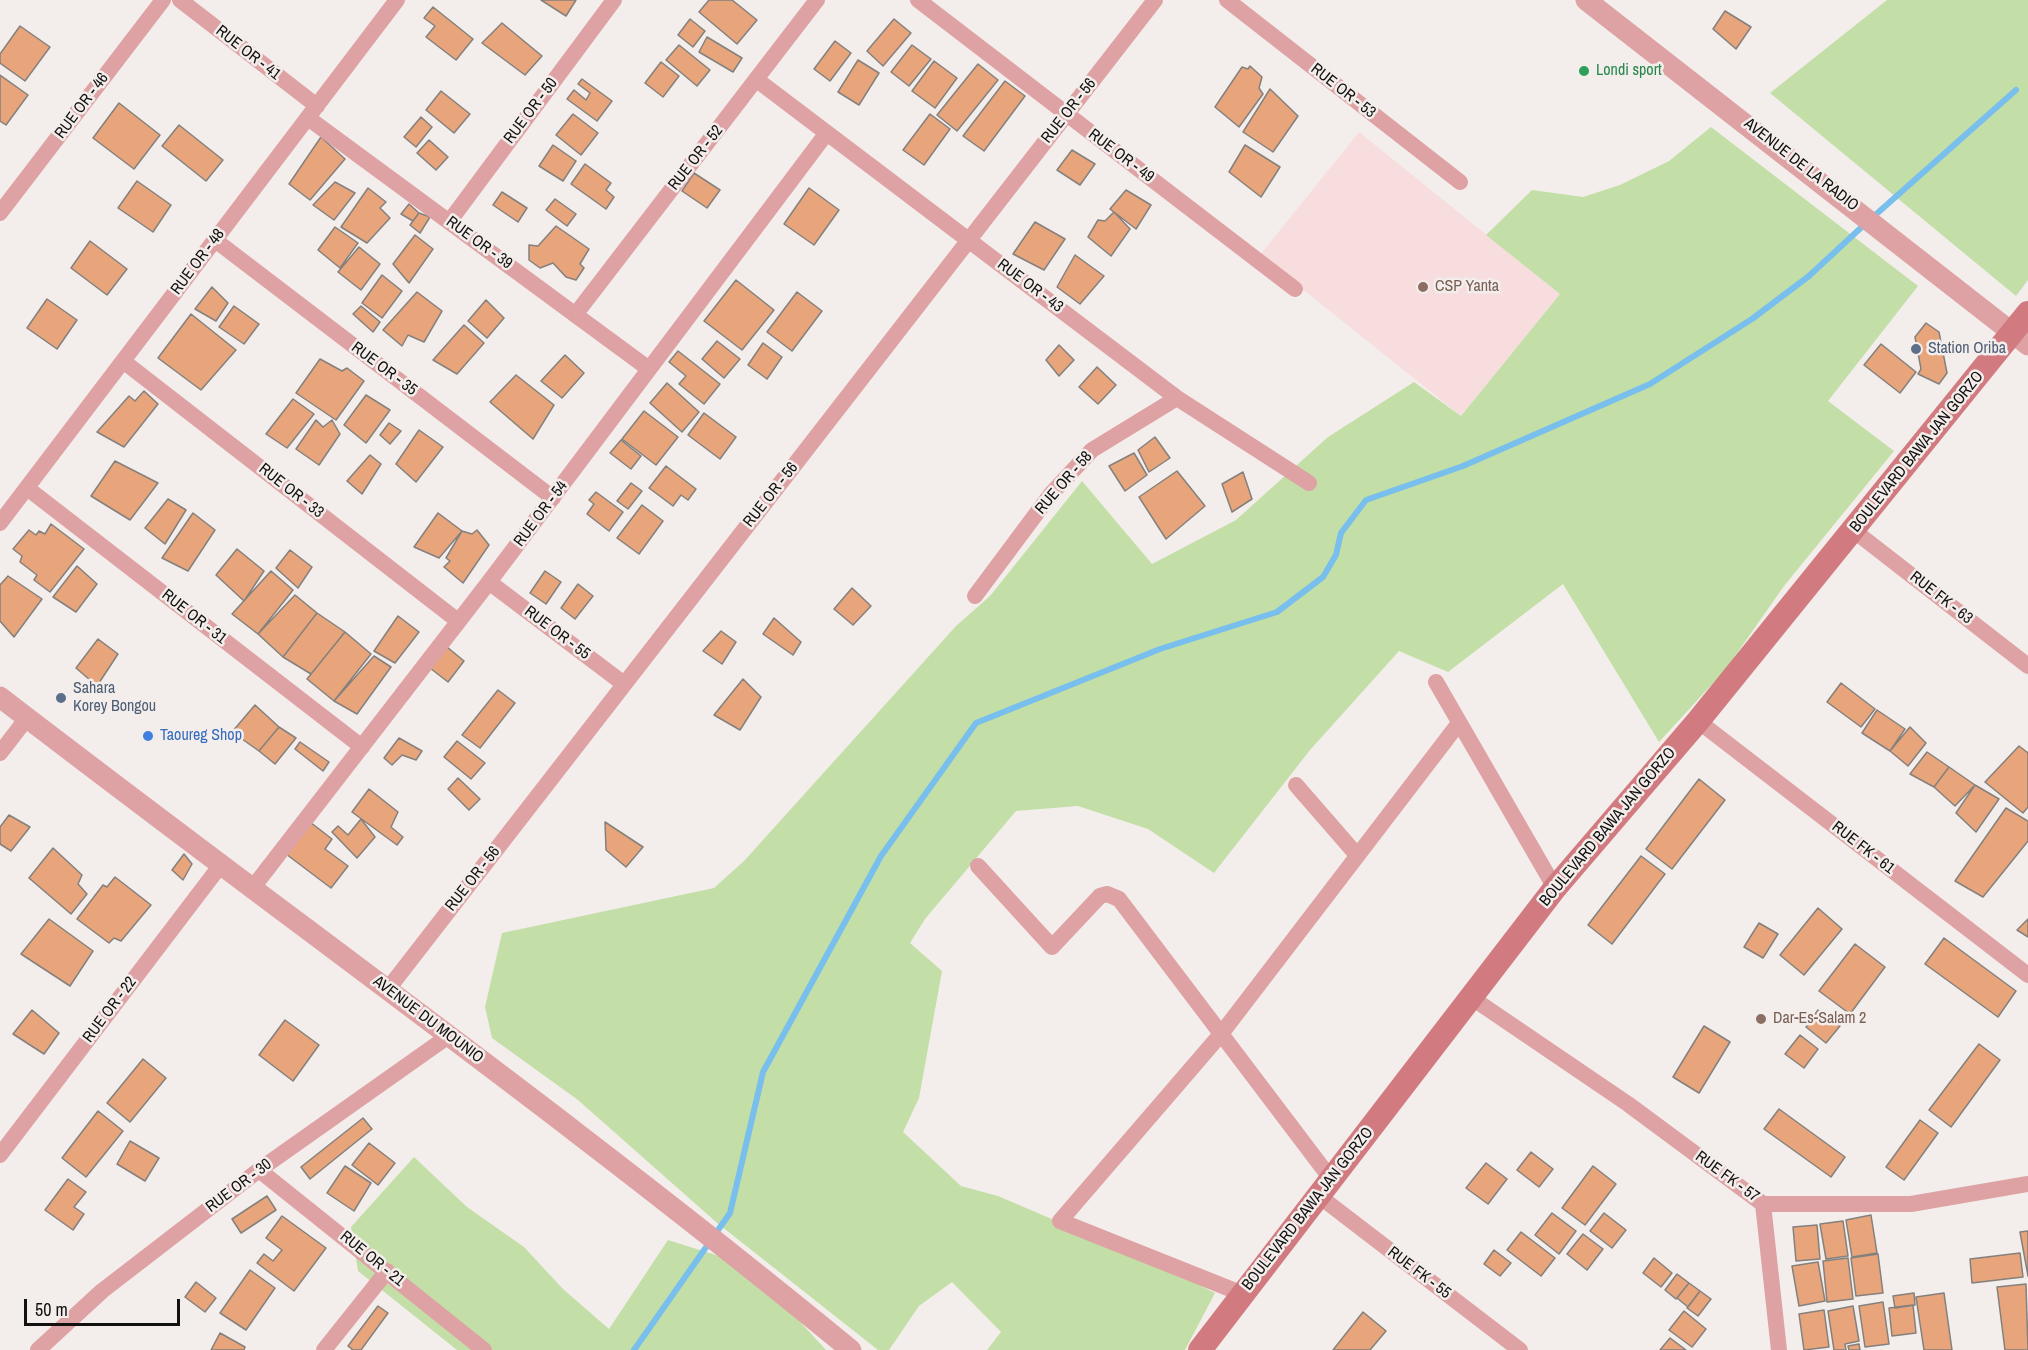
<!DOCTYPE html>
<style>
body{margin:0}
#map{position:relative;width:2028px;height:1350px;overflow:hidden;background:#f3eeeb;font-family:"Archivo Narrow",sans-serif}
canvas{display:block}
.scale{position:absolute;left:24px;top:1299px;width:156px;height:27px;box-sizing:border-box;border:3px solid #121110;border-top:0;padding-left:8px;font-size:18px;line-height:21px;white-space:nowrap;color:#121110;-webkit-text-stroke:4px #f3eeeb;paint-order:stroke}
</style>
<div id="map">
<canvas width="2028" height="1350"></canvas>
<div class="scale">50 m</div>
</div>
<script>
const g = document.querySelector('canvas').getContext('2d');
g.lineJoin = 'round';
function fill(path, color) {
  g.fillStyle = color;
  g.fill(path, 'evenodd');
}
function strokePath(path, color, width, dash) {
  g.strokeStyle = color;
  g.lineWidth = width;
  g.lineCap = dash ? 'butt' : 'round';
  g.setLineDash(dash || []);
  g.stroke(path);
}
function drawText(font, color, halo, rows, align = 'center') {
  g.font = font + ' "Archivo Narrow",sans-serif';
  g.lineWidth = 5;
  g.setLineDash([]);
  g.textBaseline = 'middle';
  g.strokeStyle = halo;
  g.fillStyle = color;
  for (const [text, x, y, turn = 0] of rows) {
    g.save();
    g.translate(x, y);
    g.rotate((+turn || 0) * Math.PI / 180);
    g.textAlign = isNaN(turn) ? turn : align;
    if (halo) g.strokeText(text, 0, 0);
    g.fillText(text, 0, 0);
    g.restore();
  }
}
fill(new Path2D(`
 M1359 132 1560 294 1461 416 1260 255Z`), '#f8dddf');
fill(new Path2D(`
 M1887 0H2028V280L2016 296 1770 93Z
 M1711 127 1918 286 1828 401 1894 451 1784 586 1726 669 1659 742 1563 584 1448 672 1399 651 1310 750 1214 873 1148 829 1078 806 1016 811 925 919 910 943 942 971 919 1098 903 1132 961 1186 998 1196 1164 1267 1215 1293 1185 1350H987L1001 1332 952 1282 919 1306 889 1350H878L716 1222 578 1100 492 1038 485 1007 502 933 714 888 744 861 956 626 990 596 1082 481 1152 564 1236 520 1328 437 1414 382 1461 416 1560 294 1486 235 1532 190 1583 197 1620 185 1669 161Z
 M414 1157 467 1207 524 1247 563 1289 609 1329 668 1240 748 1265 826 1350H457L358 1271 351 1227Z`), '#c3dfa7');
strokePath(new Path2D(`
 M1873 217 2016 90
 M634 1350 730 1213 763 1072 881 856 976 723 1160 649 1277 612 1323 577 1336 555 1341 533 1366 500 1463 466 1650 384 1752 319 1809 276 1865 224`), '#78bfed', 6);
const building = new Path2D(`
 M541 0H576L566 16Z
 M709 0H732L757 20 737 44 699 12Z
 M433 7 473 39 456 60 426 37 435 26 424 18Z
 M1725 11 1751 27 1736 49 1713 29Z
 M690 19 705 31 693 47 678 35Z
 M894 19 911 33 883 66 867 51Z
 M502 23 542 56 525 75 482 43Z
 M20 26 50 47 25 81 0 63V54Z
 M707 37 742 58 733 72 699 52Z
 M835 41 851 53 830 81 814 69Z
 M679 45 710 70 697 86 666 60Z
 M912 45 931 59 909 86 891 72Z
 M858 60 879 73 859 105 838 92Z
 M934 61 957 78 935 108 912 91Z
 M661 62 679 76 663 97 645 83Z
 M978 64 998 80 957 131 937 115Z
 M1250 66 1262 77 1259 88 1263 94 1239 127 1215 107 1242 67 1248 69Z
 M0 75 28 95 6 125 0 121Z
 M582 79 612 101 597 121 567 99 574 90 586 100 590 93 578 84Z
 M1005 81 1025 96 984 151 963 136Z
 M1270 89 1298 116 1273 152 1243 132Z
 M441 91 470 114 454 133 426 110Z
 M119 103 160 135 134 169 93 138Z
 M573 114 598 133 581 155 556 135Z
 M930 114 950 129 924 165 903 150Z
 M421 117 432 127 416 147 404 137Z
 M179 125 223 160 206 181 162 146Z
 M321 137 345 159 310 200 289 184Z
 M429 140 448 157 436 170 417 153Z
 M553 145 576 161 563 181 539 166Z
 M1245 145 1280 167 1261 197 1229 172Z
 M1072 150 1095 164 1080 185 1057 170Z
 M585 164 611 183 606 190 614 197 606 209 571 184Z
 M694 173 720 190 707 208 682 191Z
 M137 181 171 205 153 232 118 208Z
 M335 182 355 193 334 220 313 205Z
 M368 188 386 202 380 208 390 218 367 243 341 227Z
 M809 188 839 210 814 245 784 224Z
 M1126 190 1151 205 1136 229 1110 209Z
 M502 192 527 208 518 222 493 205Z
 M555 199 576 214 567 226 546 210Z
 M409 204 419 213 413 221 401 214Z
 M1114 212 1130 229 1111 256 1088 237 1098 220 1105 221Z
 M419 213 430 217 420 233 410 225Z
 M1035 222 1065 239 1044 270 1013 254Z
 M556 226 589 249 580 264 584 268 576 280 566 277 553 263 540 268 529 260V245L538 246Z
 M335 227 358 243 340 268 318 250Z
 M415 235 433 249 409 283 393 264Z
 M90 241 127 269 107 295 71 268Z
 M359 247 380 264 361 290 338 272Z
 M1075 255 1104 276 1080 304 1057 287Z
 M382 275 402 291 382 318 362 303Z
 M736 280 774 310 742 350 704 321Z
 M212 287 228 303 216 321 195 309Z
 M417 292 442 311 424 342 408 335 402 346 383 330Z
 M797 292 822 311 792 351 767 332Z
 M47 299 77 320 57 349 27 328Z
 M486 300 504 318 487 338 468 321Z
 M234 306 259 324 244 344 219 327Z
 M361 306 380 322 373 332 353 314Z
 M191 314 236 350 201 390 158 358Z
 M1926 323 1939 332 1947 373 1939 384 1918 374 1921 369 1915 337Z
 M464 325 484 343 457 374 433 360Z
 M717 341 740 359 724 378 702 359Z
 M763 343 782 357 767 379 748 365Z
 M1881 344 1916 372 1900 393 1864 365Z
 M1059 345 1074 360 1059 376 1046 360Z
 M678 351 720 384 704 404 679 384 686 376 669 362Z
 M565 355 584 373 562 398 541 381Z
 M320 359 342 371 347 368 364 381 336 420 296 393Z
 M1097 367 1116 385 1098 404 1079 387Z
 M516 375 554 405 533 439 490 402Z
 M667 383 699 412 682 432 650 403Z
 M144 391 158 404 124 447 97 432 129 396 135 401Z
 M366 395 390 410 366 443 344 425Z
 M293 399 314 414 287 448 266 434Z
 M644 411 678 437 656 465 622 439Z
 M704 413 736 437 720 459 688 435Z
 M316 420 323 427 332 420 340 434 319 465 296 449Z
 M389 423 401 431 390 444 380 435Z
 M419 430 443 447 416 482 396 464Z
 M1155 437 1170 458 1149 472 1138 450Z
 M621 440 641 456 631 469 610 453Z
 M1134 453 1147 475 1125 491 1109 466Z
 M370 455 381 464 362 494 347 481Z
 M115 461 158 483 130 520 91 496Z
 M666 466 696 489 688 500 681 495 673 506 649 488Z
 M1177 471 1205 506 1166 539 1139 497Z
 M1243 472 1252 499 1232 512 1222 484Z
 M631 483 642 491 628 509 617 501Z
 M596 492 623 512 609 531 587 514 594 504 589 500Z
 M168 499 186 510 165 544 145 528Z
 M642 505 663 521 639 554 617 538Z
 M193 513 215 530 188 571 162 558Z
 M438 513 462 531 439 558 414 547Z
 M51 524 84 549 50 592 34 580 37 575 20 562 22 556 13 549 29 530 36 535 39 531 45 534Z
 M477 530 489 545 463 583 444 567 450 561 446 558 462 531 472 534Z
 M237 549 264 571 244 601 216 575Z
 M290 550 312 567 298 588 276 568Z
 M77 566 97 584 76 612 53 597Z
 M271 571 293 590 258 634 232 614Z
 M545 571 561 582 546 604 530 593Z
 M8 576 42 599 14 637 0 621V585Z
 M578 584 593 596 575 619 561 608Z
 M852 588 871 606 853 625 834 609Z
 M295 595 317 613 283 657 258 634Z
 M317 613 345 632 311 674 283 657Z
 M398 616 419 632 395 663 374 651Z
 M774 618 801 642 793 655 763 634Z
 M721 631 736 642 722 664 703 651Z
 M345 632 371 654 334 701 307 679Z
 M98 639 118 654 97 686 76 668Z
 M447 647 464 661 448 682 430 668Z
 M374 656 391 667 357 714 334 701Z
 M743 679 761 697 740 730 714 715Z
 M1841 683 1875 709 1861 727 1827 702Z
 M498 690 515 703 480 748 462 735Z
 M255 705 279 727 259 751 232 732Z
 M1877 710 1905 729 1890 751 1862 733Z
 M279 727 296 738 275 764 259 751Z
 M1910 727 1926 743 1908 766 1890 751Z
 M399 738 422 751 416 760 402 755 392 765 384 758Z
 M457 741 485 763 471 779 444 757Z
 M300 742 329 762 323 771 295 749Z
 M2019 746 2028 753V807L2023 813 1985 782Z
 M1927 752 1949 767 1934 787 1910 774Z
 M1949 767 1975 785 1955 806 1934 787Z
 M458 778 480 799 469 810 448 789Z
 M1699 779 1725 800 1672 869 1646 849Z
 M1975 785 1999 799 1976 832 1956 813Z
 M369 789 398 812 391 827 403 837 397 845 352 812Z
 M2006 808 2028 821V841L1983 897 1955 881Z
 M9 815 30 827 11 851 0 844V827Z
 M361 819 375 837 357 858 332 832 338 826 348 835Z
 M310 822 332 839 325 849 348 866 331 888 286 854Z
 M605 822 643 847 626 867 606 850Z
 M53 848 82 875 78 884 87 894 71 914 29 878Z
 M184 854 192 864 183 880 172 870Z
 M1641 856 1665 874 1612 944 1588 925Z
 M115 877 151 905 121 941 114 938 109 943 77 919 103 885 107 887Z
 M1818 908 1842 929 1804 975 1780 955Z
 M49 919 93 951 70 986 21 954Z
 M2028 919V937L2017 930Z
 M1759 923 1778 934 1763 958 1744 947Z
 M1944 938 2016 991 1998 1017 1925 964Z
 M1855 944 1885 967 1850 1014 1819 991Z
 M32 1010 59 1033 44 1054 13 1034Z
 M1818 1010 1840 1026 1826 1043 1806 1027Z
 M285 1020 319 1045 293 1081 259 1055Z
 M1704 1026 1730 1042 1699 1093 1673 1077Z
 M1800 1035 1818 1049 1804 1068 1785 1054Z
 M1979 1044 2000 1060 1951 1127 1929 1110Z
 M143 1059 166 1078 130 1122 107 1103Z
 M1779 1109 1845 1157 1831 1177 1764 1129Z
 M98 1111 123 1131 86 1177 62 1158Z
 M363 1118 372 1129 310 1179 301 1167Z
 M1920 1120 1938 1133 1904 1180 1886 1167Z
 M130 1141 159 1158 145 1181 117 1164Z
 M369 1143 395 1163 378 1185 352 1165Z
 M1531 1152 1553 1169 1539 1187 1517 1170Z
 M1486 1163 1507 1179 1488 1204 1466 1188Z
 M345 1166 371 1183 354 1211 327 1193Z
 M1593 1166 1616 1184 1585 1225 1562 1208Z
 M68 1179 86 1192 74 1207 84 1214 73 1230 45 1210Z
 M267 1196 276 1210 241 1233 232 1219Z
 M1552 1213 1576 1231 1559 1254 1535 1235Z
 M1604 1213 1626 1230 1612 1248 1590 1231Z
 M1871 1215 1877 1253 1852 1257 1846 1220Z
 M282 1216 326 1248 294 1291 257 1263 264 1254 273 1261 282 1250 266 1238Z
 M1843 1221 1848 1256 1826 1259 1820 1224Z
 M1817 1225 1820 1259 1796 1261 1793 1227Z
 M2028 1231V1276L2020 1232Z
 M1521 1232 1555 1258 1541 1276 1507 1250Z
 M1583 1234 1603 1249 1587 1270 1567 1254Z
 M1494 1250 1511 1263 1500 1276 1484 1264Z
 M2020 1253 2023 1277 1972 1283 1970 1259Z
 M1878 1254 1883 1293 1856 1296 1851 1258Z
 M1654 1258 1672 1273 1661 1287 1643 1273Z
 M1848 1258 1853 1299 1827 1302 1823 1261Z
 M1818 1262 1825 1301 1799 1306 1792 1266Z
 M250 1270 275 1288 246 1330 220 1313Z
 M1677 1274 1689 1283 1676 1299 1665 1290Z
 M196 1282 216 1298 205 1312 185 1297Z
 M1689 1283 1700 1291 1688 1307 1677 1298Z
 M2026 1284 2028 1350H2005L1997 1287Z
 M1700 1291 1711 1299 1698 1316 1687 1308Z
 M1914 1293 1915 1305 1895 1308 1893 1296Z
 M1944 1293 1952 1350H1924L1916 1297Z
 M1883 1302 1889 1344 1865 1347 1859 1306Z
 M1913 1305 1916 1333 1892 1336 1889 1308Z
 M378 1306 388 1313 361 1350H353L348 1346Z
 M1853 1306 1859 1341 1845 1344 1846 1350H1834L1828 1311Z
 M1824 1310 1829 1347 1804 1350 1799 1314Z
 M1684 1311 1706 1329 1692 1347 1669 1330Z
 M1363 1312 1386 1331 1370 1350H1333Z
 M220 1333 245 1347 244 1350H211Z
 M1670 1338 1686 1350H1660Z
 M1859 1344 1860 1350H1849L1848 1346Z`);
fill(building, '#e8a57b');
strokePath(building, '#84807d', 1.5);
strokePath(new Path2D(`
 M180 0 317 106
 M918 0 1295 289
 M1227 0 1460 182
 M757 80 1177 398 1309 483
 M308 118 649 369
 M0 213 163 0
 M449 222 614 0
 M215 240 553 498
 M575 315 817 0
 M123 361 458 621
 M27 488 362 747
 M0 523 397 0
 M1853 530 2028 666
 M489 582 624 684
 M975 596 1051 494 1092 450 1177 398
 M1436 682 1555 888
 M1698 721 2028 975
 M0 753 27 718
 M1296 785 1356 854
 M978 866 1052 947 1100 896 1107 894 1119 899 1331 1179
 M251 890 489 582 826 134
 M388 989 1155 0
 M1472 998 1628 1104 1763 1204H1911L2028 1184
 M0 1155 220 866
 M259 1170 484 1350
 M1319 1196 1520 1350
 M1763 1204 1779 1350
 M1243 1294 1060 1221 1221 1034 1459 723
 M38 1350 102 1291 259 1170 450 1035
 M324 1350 387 1271`), '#dea2a4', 16);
strokePath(new Path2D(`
 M1586 0 2028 345
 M0 697C283 915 575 1123 851 1350`), '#dea2a4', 21);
strokePath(new Path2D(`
 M1200 1350 1555 888 1698 721 2028 313`), '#d17b80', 24);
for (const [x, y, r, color] of [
 [1584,71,6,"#2e9e5b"],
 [1423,287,6,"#8d6e63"],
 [1916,349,6,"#5c6f8a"],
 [61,698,6,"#5c6f8a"],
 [148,736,6,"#3f7fe0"],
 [1761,1019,6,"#8d6e63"]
]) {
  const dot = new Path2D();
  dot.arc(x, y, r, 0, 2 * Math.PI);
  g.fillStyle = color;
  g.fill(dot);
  strokePath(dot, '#f3eeeb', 2);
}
drawText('16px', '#121110', '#f3eeeb', [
 ["RUE OR - 41",248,53,38],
 ["RUE OR - 53",1343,91,38],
 ["RUE OR - 46",82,106,-53],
 ["RUE OR - 50",531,111,-53],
 ["RUE OR - 56",1069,111,-52],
 ["RUE OR - 49",1121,156,37],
 ["RUE OR - 52",696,158,-52],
 ["AVENUE DE LA RADIO",1801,165,38],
 ["RUE OR - 39",479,243,36],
 ["RUE OR - 48",198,262,-53],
 ["RUE OR - 43",1030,286,37],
 ["RUE OR - 35",384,369,37],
 ["BOULEVARD BAWA JAN GORZO",1917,452,-51],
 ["RUE OR - 58",1064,483,-49],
 ["RUE OR - 33",291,491,38],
 ["RUE OR - 56",771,495,-52],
 ["RUE OR - 54",541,514,-53],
 ["RUE FK - 63",1941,598,38],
 ["RUE OR - 31",194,617,38],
 ["RUE OR - 55",557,633,37],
 ["BOULEVARD BAWA JAN GORZO",1608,827,-50],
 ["RUE FK - 61",1863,848,38],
 ["RUE OR - 56",473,879,-52],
 ["RUE OR - 22",110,1010,-53],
 ["AVENUE DU MOUNIO",428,1020,37],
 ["RUE FK - 57",1727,1177,36],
 ["RUE OR - 30",239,1186,-37],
 ["BOULEVARD BAWA JAN GORZO",1308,1209,-52],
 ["RUE OR - 21",372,1259,39],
 ["RUE FK - 55",1419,1273,37]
]);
drawText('16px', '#27864d', '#f3eeeb', [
 ["Londi sport",1596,71]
], 'left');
drawText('16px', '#785e54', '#f3eeeb', [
 ["CSP Yanta",1435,287],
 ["Dar-Es-Salam 2",1773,1019]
], 'left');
drawText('16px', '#4e5e75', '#f3eeeb', [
 ["Station Oriba",1928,349],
 ["Sahara",73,689],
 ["Korey Bongou",73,707]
], 'left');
drawText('16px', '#366cbe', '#f3eeeb', [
 ["Taoureg Shop",160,736]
], 'left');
</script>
